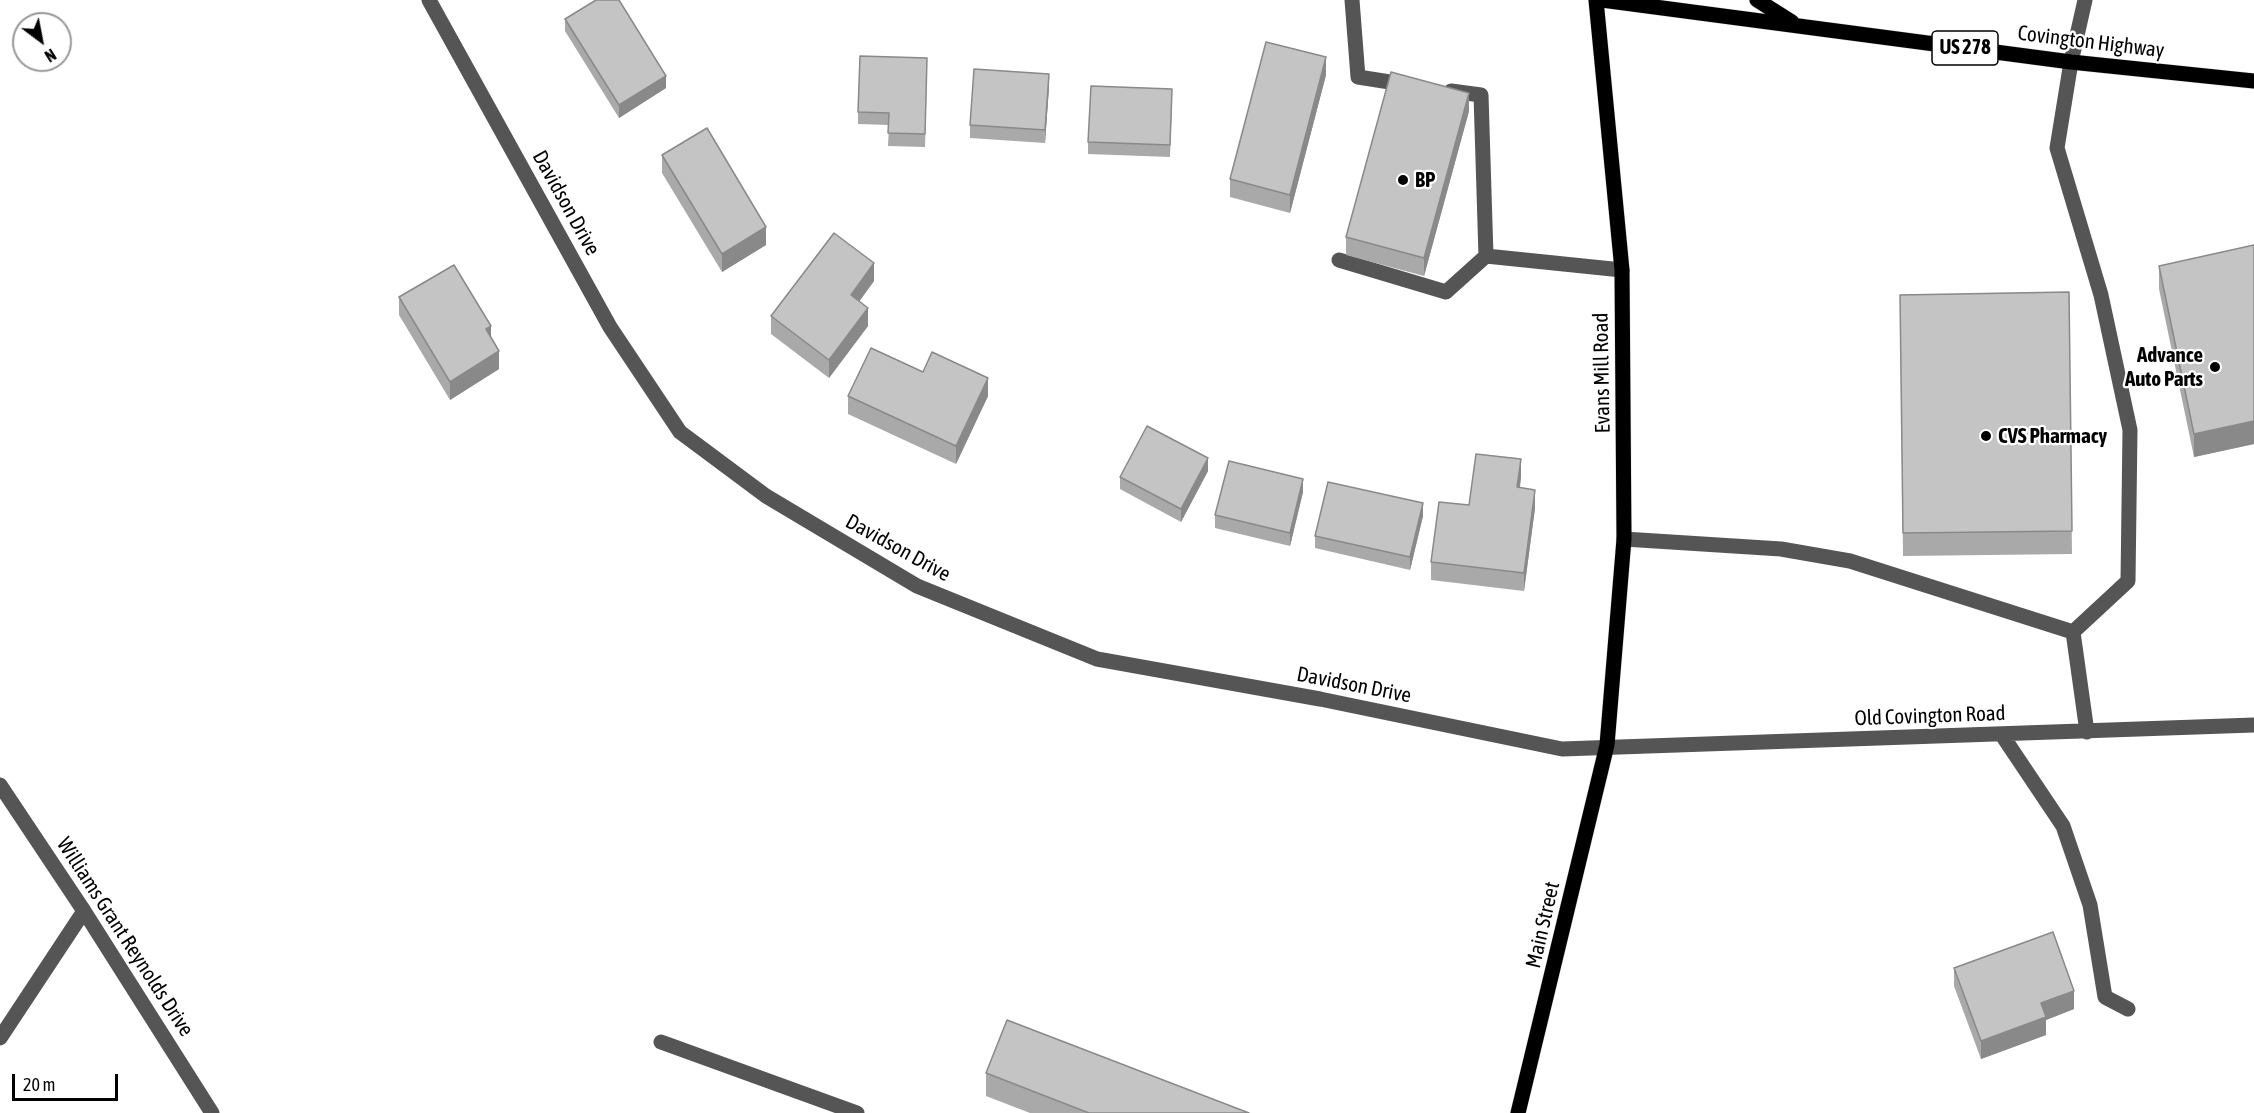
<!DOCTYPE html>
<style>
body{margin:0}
#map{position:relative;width:2254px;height:1113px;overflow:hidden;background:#fff;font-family:"Asap Condensed",sans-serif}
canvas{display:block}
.north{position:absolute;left:12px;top:12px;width:60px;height:60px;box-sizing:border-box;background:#fff;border:2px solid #999;border-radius:50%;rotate:148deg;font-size:16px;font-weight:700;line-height:24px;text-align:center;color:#000}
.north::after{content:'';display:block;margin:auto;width:21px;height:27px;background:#000;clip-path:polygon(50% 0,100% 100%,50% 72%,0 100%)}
.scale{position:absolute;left:12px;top:1074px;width:106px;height:27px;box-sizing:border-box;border:3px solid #000;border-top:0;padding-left:8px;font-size:18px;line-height:21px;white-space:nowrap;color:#000;-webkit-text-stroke:4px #fff;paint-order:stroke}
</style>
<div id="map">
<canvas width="2254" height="1113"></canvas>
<div class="north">N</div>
<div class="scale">20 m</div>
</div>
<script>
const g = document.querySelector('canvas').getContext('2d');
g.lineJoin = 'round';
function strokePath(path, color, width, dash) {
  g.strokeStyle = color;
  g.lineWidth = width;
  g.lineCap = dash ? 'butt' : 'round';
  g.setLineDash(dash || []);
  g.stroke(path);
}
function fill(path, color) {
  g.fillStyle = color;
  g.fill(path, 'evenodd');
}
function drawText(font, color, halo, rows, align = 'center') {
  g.font = font + ' "Asap Condensed",sans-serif';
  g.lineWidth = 4.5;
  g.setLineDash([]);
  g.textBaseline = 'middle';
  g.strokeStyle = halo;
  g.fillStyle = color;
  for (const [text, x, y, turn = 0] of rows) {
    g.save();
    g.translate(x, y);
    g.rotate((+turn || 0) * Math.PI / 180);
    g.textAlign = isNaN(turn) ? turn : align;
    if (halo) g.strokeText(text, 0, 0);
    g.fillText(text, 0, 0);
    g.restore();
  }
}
const major = new Path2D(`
 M1602 0 2071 62 2254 81
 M1757 0 1792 22
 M1518 1113 1607 745 1624 539 1622 270 1596 0`);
strokePath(major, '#dbdbdb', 16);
strokePath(new Path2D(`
 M429 0 610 327 680 432 766 496 917 586 1097 659 1320 699 1562 749 2254 725
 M1352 0 1358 77 1409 85
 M2085 0 2071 62 2057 148 2101 295 2130 430 2128 581 2073 632 2087 732
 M1451 91 1481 95 1486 256 1622 270
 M1339 260 1446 292 1486 256
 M1624 539 1781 549 1850 561 2073 632
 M2002 735 2063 826 2090 905 2105 997 2128 1009
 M0 785 84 911 212 1113
 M0 1038 84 911
 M661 1042 857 1113`), '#555', 15);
strokePath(major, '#000', 15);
fill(new Path2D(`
 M565 19 666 88 619 118 565 31Z
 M927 70 925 147 888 146 889 125 858 124V112Z
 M1326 75 1290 213 1230 197V179Z
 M1049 87 1045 143 970 138V125Z
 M1172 101 1170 157 1088 154V142Z
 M1469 111 1424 276 1346 255V237Z
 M662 155 766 245 722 272 662 173Z
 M2254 245V444L2194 457 2159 289V266Z
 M874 281 859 301 868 326 829 378 771 334V316Z
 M2069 292 2072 554 1903 556 1900 295Z
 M399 297 491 337 499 369 450 400 399 315Z
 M923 372 988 396 956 464 848 414V396Z
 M1208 471 1181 522 1120 489V477Z
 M1521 477 1520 488 1535 508 1524 591 1431 580V562L1469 505Z
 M1303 492 1290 546 1215 528V515Z
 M1423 516 1410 570 1315 548V536Z
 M1954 968 2074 1009 2046 1020V1035L1981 1059 1954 986Z
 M986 1073 1249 1113H1030L986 1096Z`), '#a9a9a9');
fill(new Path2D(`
 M1326 57V75L1290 213V195Z
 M1049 74V87L1045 143V130Z
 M666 76V88L619 118V105Z
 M1469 93V111L1424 276V258Z
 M766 227V245L722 272V254Z
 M874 263V281L851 313V295Z
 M868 308V326L829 378V360Z
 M491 326V344L486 329Z
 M499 351V369L450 400V382Z
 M988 378V396L956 464V446Z
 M2254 421V444L2194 457V434Z
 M1208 458V471L1181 522V509Z
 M1521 459V477L1517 505V487Z
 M1303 479V492L1290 546V533Z
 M1535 490V508L1524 591V573Z
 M1423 503V516L1410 570V557Z
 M2074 991V1009L2046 1020V1035L1981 1059V1041L2041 1003Z`), '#898989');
const building = new Path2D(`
 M596 0H619L666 76 619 105 565 19Z
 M1266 42 1326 57 1290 195 1230 179Z
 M860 56 927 58 925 134 888 133 889 113 858 112Z
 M974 69 1049 74 1045 130 970 125Z
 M1391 72 1469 93 1424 258 1346 237Z
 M1091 86 1172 89 1170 145 1088 142Z
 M707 128 766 227 722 254 662 155Z
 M834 233 874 263 851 295 868 308 829 360 771 316Z
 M2254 245V421L2194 434 2159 266Z
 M454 265 491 326 486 329 499 351 450 382 399 297Z
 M2069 292 2072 531 1903 533 1900 295Z
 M871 348 923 372 932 352 988 378 956 446 848 396Z
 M1147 426 1208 458 1181 509 1120 477Z
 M1476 454 1521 459 1517 487 1535 490 1524 573 1431 562 1439 502 1469 505Z
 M1229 461 1303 479 1290 533 1215 515Z
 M1328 482 1423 503 1410 557 1315 536Z
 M2053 932 2074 991 2041 1003 2046 1017 1981 1041 1954 968Z
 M1007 1020 1249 1113H1089L986 1073Z`);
fill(building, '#c4c4c4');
strokePath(building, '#898989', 1.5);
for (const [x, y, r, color] of [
 [1403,180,6,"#000"],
 [2215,367,6,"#000"],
 [1986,436,6,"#000"]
]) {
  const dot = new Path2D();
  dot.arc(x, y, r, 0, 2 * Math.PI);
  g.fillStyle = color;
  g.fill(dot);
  strokePath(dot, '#fff', 2);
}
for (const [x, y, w] of [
 [1965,48,66]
]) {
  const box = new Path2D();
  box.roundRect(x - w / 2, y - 17, w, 34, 4.5);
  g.fillStyle = '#fff';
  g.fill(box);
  strokePath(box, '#000', 1.5);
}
drawText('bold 20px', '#000', null, [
 ["US 278",1965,48]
]);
drawText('21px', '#000', '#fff', [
 ["Covington Highway",2091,42,7],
 ["Davidson Drive",566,203,61],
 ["Evans Mill Road",1602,373,-91],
 ["Davidson Drive",898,548,29],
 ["Davidson Drive",1354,685,11],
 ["Old Covington Road",1930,716,-2],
 ["Main Street",1543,925,-77],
 ["Williams Grant Reynolds Drive",125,937,57]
]);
drawText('bold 21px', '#000', '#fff', [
 ["BP",1415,180],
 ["Advance",2203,355,"right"],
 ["Auto Parts",2203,379,"right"],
 ["CVS Pharmacy",1998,436]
], 'left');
</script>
